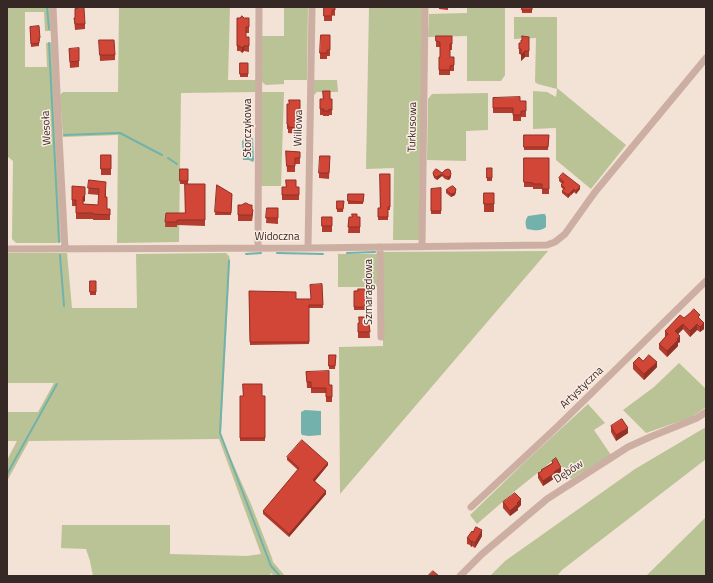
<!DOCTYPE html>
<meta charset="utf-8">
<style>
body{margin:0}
#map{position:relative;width:713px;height:583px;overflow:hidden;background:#f3e2d6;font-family:"Titillium Web",sans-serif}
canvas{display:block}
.frame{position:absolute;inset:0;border:8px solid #362825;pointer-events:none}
</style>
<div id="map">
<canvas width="713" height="583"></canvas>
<div class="frame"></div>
</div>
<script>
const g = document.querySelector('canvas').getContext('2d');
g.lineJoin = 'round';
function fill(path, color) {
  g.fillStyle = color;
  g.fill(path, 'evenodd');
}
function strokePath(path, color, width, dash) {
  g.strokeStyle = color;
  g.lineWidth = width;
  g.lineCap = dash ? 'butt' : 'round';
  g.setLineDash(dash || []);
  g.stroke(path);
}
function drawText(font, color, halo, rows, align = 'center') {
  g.font = font + ' "Titillium Web",sans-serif';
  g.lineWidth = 3;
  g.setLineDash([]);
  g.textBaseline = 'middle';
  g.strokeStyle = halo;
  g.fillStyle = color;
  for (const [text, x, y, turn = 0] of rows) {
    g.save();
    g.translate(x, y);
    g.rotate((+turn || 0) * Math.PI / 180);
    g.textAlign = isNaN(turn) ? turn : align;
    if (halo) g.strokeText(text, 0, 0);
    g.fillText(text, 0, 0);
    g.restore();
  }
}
fill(new Path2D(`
 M7 7H50L51 31H45L44 12H25V67H47L46 43 53 42 61 242 56 243H16L12 239 13 161 7 156Z
 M119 7H230L228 80H256V92L181 93 179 242 117 243 118 135 63 137 60 95 63 92H118Z
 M284 7H308L307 80H284V84L266 85 263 83 261 79V36H284Z
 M369 7H422L420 240H393L394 168 366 169Z
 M467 7H505V75L501 81H467V36L428 37 429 14 467 13Z
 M514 17H557V88L626 145 591 189 556 160V128L533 129V91L547 92 556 97 557 89 538 84 535 82 536 38 514 39Z
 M313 80H337L338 92H317L313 96Z
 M261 92H284L281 186H261Z
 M488 93V130L466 131V161L427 160 428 99 432 94Z
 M548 251 340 494 339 347 383 346V252Z
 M7 253H67L72 308H137L136 254 226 253 229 256 230 260 221 433 222 439 251 504 272 558 273 562 285 576H274L271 573 270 576H93L90 561 86 549 61 548 62 525H170V554L247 556 261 554 219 439 29 441 7 481V460L17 441H7V412H38L54 383H7Z
 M338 254H377V287H338Z
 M679 363 706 389V407L692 417 646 433 623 410 654 387Z
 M588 404 605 423 594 430 611 455 571 479 556 458 515 491 477 524 470 515 530 457Z
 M706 427V459L562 570 557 576H490L505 561 635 469Z
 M706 517V575L705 576H646Z`), '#bac395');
fill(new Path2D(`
 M245 138H253L254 160 253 162 249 160H243L242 141Z
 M542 214H545L546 217V227C541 232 533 230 527 229 525 224 525 220 528 216Z
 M305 410 321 411V435L309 436 302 435 301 433V412Z`), '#73b2ac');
strokePath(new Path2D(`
 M47 7 49 29
 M49 43 59 242
 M64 135 117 133H120L162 155
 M168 158 177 164
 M277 253 323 254
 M347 253 375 252
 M246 254 261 253
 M60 255 64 306
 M229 261 220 433 271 566 280 576
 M7 474 57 384`), '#73b2ac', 2);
strokePath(new Path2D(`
 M53 7 59 137 65 249
 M380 247 381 337
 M422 247 425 7
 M258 248 259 7
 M308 248 312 9
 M7 249 308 248 547 245 555 242 565 234 595 192 706 58
 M471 507 558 426 706 281
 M460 576 482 554 547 499 628 447 650 437 697 418 706 412`), '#ccafa2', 7);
fill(new Path2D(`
 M324 7H335V16L332 15V21H324Z
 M439 7H448V10L439 9Z
 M522 7H532V13H522Z
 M74 18 85 24V29L75 30Z
 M237 18H249V33H246V37H249V52L244 51 242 53 240 51H237Z
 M39 26 40 41H39V46L31 47 30 27Z
 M330 35V56H327V59H320V53Z
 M436 36H452V50H450V57H454V71H450V75H439V57H440V47H436Z
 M529 37V57H525L521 61V54H519V43H521L522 40Z
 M99 40 115 55V60L100 61Z
 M69 49 79 61V67L70 68Z
 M240 63H248V77H240Z
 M493 98 520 101H526V117H521V121H513V113H493Z
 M320 99H332V115H329V116H323V115H320Z
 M300 100V134L288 133V129H287V121L289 104Z
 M524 135H549L548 150H524Z
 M286 151 300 152V164H295V172H287Z
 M101 155H111V175H101Z
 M330 156 329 179 319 178V173Z
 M524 158H549V194H542V189H533V187H524Z
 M487 168H492V181H487Z
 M180 169H188V184H205V226L177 225V227H165L166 213H185V184H180Z
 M433 173H442L451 176 450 179 448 180 445 179 442 176 437 180 434 178Z
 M390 174V210H388V220H378V208H380Z
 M559 178 580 189 576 194 574 192 568 198 562 193V191L563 189 561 187V185L562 184 559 181Z
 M89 180 106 187V197L107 209H110V220H93V219H76V206H72V186L85 201 83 202V204L98 205 99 195 88 194Z
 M217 185 232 194 231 215H215Z
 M282 187H299V200H282Z
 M441 188V214H431V189Z
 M446 190 456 192 455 195 451 197 446 193Z
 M484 193H494V212H484Z
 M348 194H364L363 204H348Z
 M337 201H344L343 212H337Z
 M238 205 252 209 253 215 252 221H238Z
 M267 208H278V224L266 223Z
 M322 217H332V232H322Z
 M349 217H360V233H348Z
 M90 281H96V295H90Z
 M322 284 323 308H309V344L250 345 249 291 296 299H311Z
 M369 289V299H365V310H354V291Z
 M684 318 700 320 704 329 700 332 697 330 690 337 683 329 678 334 680 342 678 343V346L667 357 659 349V344L665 337V331Z
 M358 323H369L370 338H358Z
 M329 355H336L335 369H329Z
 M633 363 657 367 644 380 633 369Z
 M306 372 329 385H332V402H326V393H311V388H307Z
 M240 396H265V441H240Z
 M611 426 628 433 616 441 611 432Z
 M287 457 328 465 315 481 326 494 289 537 263 514V511L298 470 287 460Z
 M552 461 561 472 555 476V478L543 486 538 478V473L541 472V470L552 463Z
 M503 502 521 505 518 508V510L510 516 503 508Z
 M482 536 475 548 472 546 471 547 470 545 467 544V538Z`), '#b43c2f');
fill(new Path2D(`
 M244 46V51L242 53V48Z
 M525 51V57L521 61V55Z
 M442 174V176L437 180V177Z
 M451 174V176L450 179 448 180V177Z
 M580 186V189L576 194V191Z
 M85 187V201L83 202V197Z
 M456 189 455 195 451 197V194Z
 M574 189V192L571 195V193Z
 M570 192V195L568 198V195Z
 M704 323V329L700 332V327Z
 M683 324V329L675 337V331Z
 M697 324V330L690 337V331Z
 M680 336V342L678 343V346L667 357V351Z
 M657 362V367L644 380V374Z
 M628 428V433L616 441V435Z
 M328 463V465L313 483V480Z
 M561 467V472L555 476V478L543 486V481L554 472Z
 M326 491V494L289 537V534Z
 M521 499V505L518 508V510L510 516V511L517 503Z
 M482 530V536L475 548V543Z
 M472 541V546L471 547V542Z`), '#923126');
const building = new Path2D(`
 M324 7H335V10H332V16H324Z
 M522 7H532V10H522Z
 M84 8 85 24H75L74 18H75V9Z
 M242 16 244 18H249V27H246V37H249V46H244L242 48 240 46H237V18H240Z
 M39 26 40 38H39V43L31 44 30 27Z
 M321 35H330V50H327V53H320Z
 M436 36H452V44H450V57H454V65L450 66V70H439V57H440V42L436 41Z
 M522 36 529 37V51H525L521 55V49H519V43H521V40H522Z
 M99 40H114L115 55H100Z
 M79 48V61L70 62 69 49Z
 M240 63H248V74H240Z
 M323 91H330V99H332V110L329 109V111H323L324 109H320V99H323Z
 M520 97V101H526V111H521V115H513V108H493V98Z
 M289 100H300V128L288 127V124H287V104H289Z
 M524 135H549L548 147H524Z
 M286 151 300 152V158H295V166H287Z
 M101 155H111V169H101Z
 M320 156H330L329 173H319Z
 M524 158H549V189H542V184H533V183L524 182Z
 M487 168H492V178H487Z
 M180 169H188V181H180Z
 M436 169 438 170 442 173 445 170 448 169 450 170 451 174 450 176 448 177 445 176 442 174 437 177 434 176 433 173 434 171Z
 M563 173 580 186 576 191 574 189 568 195 562 191 565 188 561 185 564 182 559 178Z
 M380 174H390V207H388V217H378V208H380Z
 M89 180 106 182 105 197H107V209H110V215L93 214V213H76V200H72V186L85 187V195L83 197V204L98 205 99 189 88 188Z
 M286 180H296V187H299V195H282V187H286Z
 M185 184H205V220H177V222H165L166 213H185Z
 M217 185 232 194 231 213 215 212Z
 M453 186 456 189 455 193 451 194 446 190 450 187Z
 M441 188V211H431V189Z
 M484 193H494V204H484Z
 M348 194H364L363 202 348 201Z
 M337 201H344L343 209H337Z
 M246 203 250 205H252V209L253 210 252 215H238V205H241Z
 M267 208H278V218H266Z
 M352 214H357V217H360V227H348L349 217H352Z
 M322 217H332V226H322Z
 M90 281H96V292H90Z
 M322 284 323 305H309V342H250L249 291 296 292V299H311L310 285Z
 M358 289H369V296H365V307H354V291H358Z
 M694 309 700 315 698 317 704 323 700 327 697 324 690 331 683 324 675 331 680 336 677 339 678 340 667 351 659 344 668 334 665 331 680 315 684 318 690 313Z
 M359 317H368V323H369L370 332H358V323H359Z
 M329 355H336L335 366H329Z
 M649 355 657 362 644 374 633 363 639 357 643 361Z
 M329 371V385H332V397H326V388H311V382H307L306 372Z
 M243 384H262V396H265V438H240V396H243Z
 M622 419 628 428 616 435 611 426Z
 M302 440 328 463 313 480 326 491 289 534 263 511 299 468 287 457Z
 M556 458 561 467 554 472 555 473 543 481 538 473 542 471 541 470 553 463 552 461Z
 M515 493 521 499 517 503 518 504 510 511 503 502Z
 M476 527 482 530 475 543 472 541 471 542 470 540 467 538 472 531 473 532Z
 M433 571 439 576H428Z`);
fill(building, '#d14637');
strokePath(building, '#923126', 1);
drawText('11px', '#362825', '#fbece3', [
 ["Turkusowa",413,127,-89],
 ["Wesoła",47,128,-93],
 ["Storczykowa",248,128,-90],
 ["Willowa",299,128,-89],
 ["Widoczna",277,237],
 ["Szmaragdowa",369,292,-90],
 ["Artystyczna",582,388,-44],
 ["Dębów",569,472,-33]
]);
</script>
